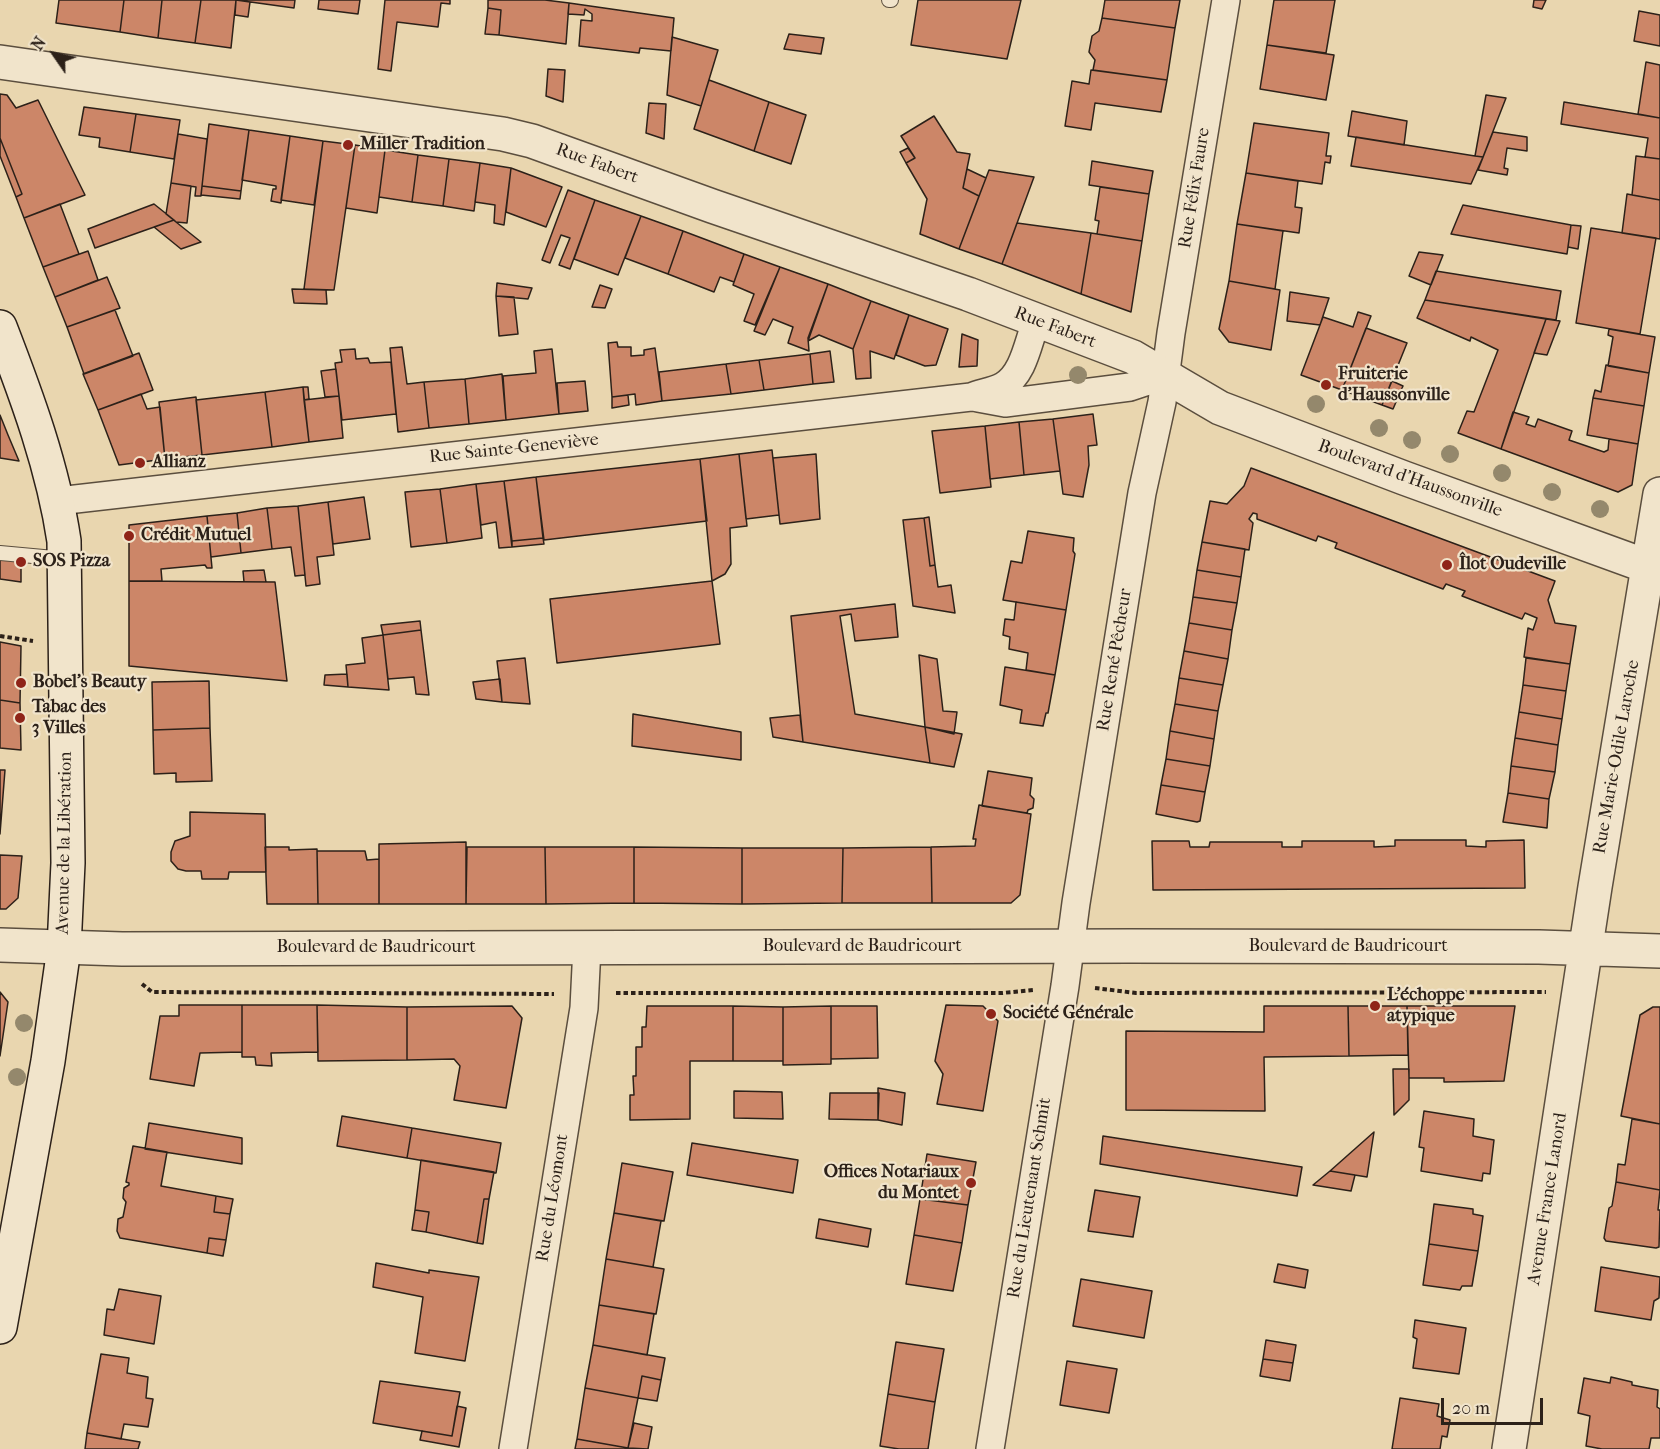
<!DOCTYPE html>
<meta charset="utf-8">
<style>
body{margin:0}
#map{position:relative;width:1660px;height:1449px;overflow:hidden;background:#e9d6af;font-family:"IM FELL French Canon",serif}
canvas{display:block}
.north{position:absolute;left:24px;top:24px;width:60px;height:60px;-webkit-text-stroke:4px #f1e4cb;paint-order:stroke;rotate:304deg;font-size:16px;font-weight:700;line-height:24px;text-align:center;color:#2c2119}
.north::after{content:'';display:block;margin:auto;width:21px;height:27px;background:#2c2119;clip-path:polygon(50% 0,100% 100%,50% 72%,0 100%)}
.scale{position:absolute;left:1441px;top:1398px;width:102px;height:27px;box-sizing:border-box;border:3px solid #2c2119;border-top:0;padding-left:8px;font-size:18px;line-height:21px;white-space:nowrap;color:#2c2119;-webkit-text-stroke:4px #f1e4cb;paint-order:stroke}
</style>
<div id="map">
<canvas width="1660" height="1449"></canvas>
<div class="north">N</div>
<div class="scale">20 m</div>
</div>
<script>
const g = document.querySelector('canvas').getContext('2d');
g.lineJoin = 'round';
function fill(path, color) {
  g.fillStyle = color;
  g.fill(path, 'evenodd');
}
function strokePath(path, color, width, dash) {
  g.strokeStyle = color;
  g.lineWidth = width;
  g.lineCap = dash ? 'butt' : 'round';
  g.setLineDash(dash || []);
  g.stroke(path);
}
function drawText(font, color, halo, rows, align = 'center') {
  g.font = font + ' "IM FELL French Canon",serif';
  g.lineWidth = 4.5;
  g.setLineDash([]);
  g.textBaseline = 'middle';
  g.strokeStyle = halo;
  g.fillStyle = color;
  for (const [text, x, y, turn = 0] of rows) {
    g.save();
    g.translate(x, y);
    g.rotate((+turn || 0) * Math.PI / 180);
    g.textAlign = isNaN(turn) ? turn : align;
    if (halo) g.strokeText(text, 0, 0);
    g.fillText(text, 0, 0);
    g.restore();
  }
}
const building = new Path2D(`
 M59 0H124L120 32 56 23Z
 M124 0H162L158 38 120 32Z
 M162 0H201L195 43 158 38Z
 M201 0H236L231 48 195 43Z
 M236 0 250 2 248 17 235 15Z
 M236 0H295L294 8Z
 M319 0H360L358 14 318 9Z
 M385 0H450V4L441 3 438 27 397 22 391 71 378 69Z
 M488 0H545L569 3 566 44 499 35 501 10 488 8Z
 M918 0H1021L1007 59 911 45Z
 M1105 0H1180L1175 28 1102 18Z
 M1274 0H1335L1326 53 1267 45Z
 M1534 0H1546L1542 9 1533 7Z
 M569 3 674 18 671 51 640 48 639 53 579 46 581 20 592 21V14L585 9 584 15 568 14Z
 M488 8 501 10 499 35 485 34Z
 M1639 11 1660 15V46L1634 41Z
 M1102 18 1175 28 1167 80 1093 70 1095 60 1089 52 1092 36 1099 31Z
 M789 34 824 38 821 54 784 49Z
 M672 37 718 50 701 106 667 95Z
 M1267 45 1334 55 1326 100 1260 89Z
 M1646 62 1660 65V118L1638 114Z
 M548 69 565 70 563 102 546 96Z
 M1091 70 1167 80 1161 112 1095 103 1091 130 1065 126 1072 81 1089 84Z
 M709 80 769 102 754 151 694 129Z
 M0 94 7 95 16 108 38 100 85 195 24 218 16 197 22 194 0 138Z
 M1486 95 1506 98 1483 157 1475 156Z
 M769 102 806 115 791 164 754 151Z
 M1564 102 1660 118V159L1645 157 1648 138 1561 124Z
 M649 103 666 104 664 139 646 133Z
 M84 107 136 114 130 152 99 147 100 138 79 135Z
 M1352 111 1407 121 1404 145 1348 136Z
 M136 114 180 120 174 159 130 152Z
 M934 116 957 152 970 154 963 188 979 196 959 249 920 234 927 199 906 163 915 158 901 136Z
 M1254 123 1329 133 1326 156H1331L1330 163 1325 162 1322 184 1246 173Z
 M209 124 249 130 241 191 202 186Z
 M249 130 290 136 281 203 271 201 273 189H276V186L242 180Z
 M1493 132 1527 137V151L1507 148 1504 168 1508 169 1507 175 1478 170Z
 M178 134 207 139 201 196H195L196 187 171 183Z
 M290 136 323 141 314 205 281 200Z
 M1356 137 1475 156 1483 157 1471 184 1351 166Z
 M0 138 22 194 16 197 0 156Z
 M323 141 355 145 334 290 304 289Z
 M355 145 385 150 377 213 346 208Z
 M908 148 915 158 906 163 900 152Z
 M385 150 418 155 412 202 379 197Z
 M418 155 449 159 443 206 412 202Z
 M1636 156 1660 159V200L1632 195Z
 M449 159 480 163 474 211 443 206Z
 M1092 161 1153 171 1149 194 1089 185Z
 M480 163 511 168 504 225 494 223 495 205 475 202Z
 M511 168 562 187 546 227 506 212Z
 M967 169 986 178 979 196 963 188Z
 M989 170 1034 177 1002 264 959 249Z
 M1246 173 1298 181 1295 207 1302 208 1299 233 1237 224Z
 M171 183 191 186 187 223 176 222 166 214Z
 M202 186 241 191 240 199 201 195Z
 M1100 187 1149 194 1142 241 1097 234 1099 221 1095 220Z
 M568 190 595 200 570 269 559 265 570 238 561 235 550 263 542 260Z
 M1627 194 1660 200V239L1622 233Z
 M595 200 641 216 618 275 574 259Z
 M60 204 79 254 43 267 24 218Z
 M154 204 174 220 95 248 88 229Z
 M1463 205 1571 225 1567 254 1451 234Z
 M641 216 683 231 668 274 625 258Z
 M174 220 176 222 201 242 181 249 154 227Z
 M1017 223 1091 233 1081 294 1002 264Z
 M1237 224 1283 231 1275 289 1229 281Z
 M1571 225 1581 226 1578 249 1568 247Z
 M1591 228 1656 238 1640 334 1576 323Z
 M683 231 744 254 734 282 720 277 714 292 668 274Z
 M1091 233 1142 241 1131 312 1081 294Z
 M88 251 98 280 55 297 43 267Z
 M1419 252 1443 255 1431 285 1409 276Z
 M744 254 780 267 755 325 744 321 754 294 733 285Z
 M780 267 828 284 808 338 809 351 788 343 793 327 773 319 765 335 754 331Z
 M1436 271 1561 291 1556 320 1425 300Z
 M107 277 120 308 67 327 55 297Z
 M1229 281 1280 290 1271 350 1229 342 1219 329Z
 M497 283 532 288 528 299 496 296Z
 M828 284 871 301 853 349 819 335 808 341Z
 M600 285 612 289 605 308 592 307Z
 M292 289 326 290 327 304 294 303Z
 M1290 292 1329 298 1320 325 1287 321Z
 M496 296 514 297 518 334 499 336Z
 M1425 300 1546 319 1501 449 1458 433 1467 411 1474 412 1498 350 1471 337 1470 341 1417 318Z
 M871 301 909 315 894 359 870 351 871 378 856 379 853 349Z
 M115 310 133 356 84 374 67 327Z
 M1358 312 1371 316 1342 390 1301 375 1323 317 1353 327Z
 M909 315 948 329 936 365 925 366 896 355Z
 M1546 319 1560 321 1547 355 1534 353Z
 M1366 328 1407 343 1382 405 1342 390Z
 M1609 329 1655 337 1649 373 1608 366 1613 337 1608 335Z
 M962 334 978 340 977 366 959 367Z
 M617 342 618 347H631V356L644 355V350L655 348 662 401 636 405 635 394 612 397 608 343Z
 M402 347 407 384 424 382 429 428 398 432 390 348Z
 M355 349 356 359 368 358 370 363 391 362 396 414 342 420 335 363 342 362 340 350Z
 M552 349 559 414 506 420 503 376 536 373 534 351Z
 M830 351 834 382 813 384 810 354Z
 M139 353 153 390 98 410 83 374Z
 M810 354 813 384 764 390 759 360Z
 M759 360 764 390 731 394 726 364Z
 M726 364 731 394 662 401 659 372Z
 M1606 365 1649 373 1644 406 1593 398 1595 390 1601 392Z
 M336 369 339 396 325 397 321 371Z
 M502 374 506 420 469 424 465 379Z
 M465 379 469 424 429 428 424 382Z
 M585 381 588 411 559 414 557 383Z
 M1392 381 1403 386 1393 409 1382 405Z
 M303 387 309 442 272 447 265 392Z
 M303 387H308L309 399 304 400Z
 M265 392 272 447 202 455 196 400Z
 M141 394 147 409 160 407 165 459 119 465 98 410Z
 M628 395 629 405 612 408V397Z
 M339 396 343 438 309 442 304 400Z
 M196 397 202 455 165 459 159 402Z
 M1593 398 1644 406 1638 444 1587 435Z
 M1513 412 1529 417 1526 424 1535 427 1538 419 1572 431 1569 440 1604 452 1608 450 1609 439 1638 444 1632 485 1618 492 1501 449Z
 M1093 414 1097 445 1088 446 1089 465 1083 497 1063 494 1053 419Z
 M0 415 8 435 19 461 0 458Z
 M1053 419 1060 471 1024 475 1019 422Z
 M1019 422 1024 475 990 479 985 426Z
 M985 426 991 487 940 493 932 431Z
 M772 450 779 515 746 519 739 454Z
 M739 454 747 526 730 528 731 564 725 574 712 581 700 459Z
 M816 454 820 519 780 524 773 458Z
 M700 459 707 521 544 540 536 477Z
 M1251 468 1555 581 1548 600 1555 623 1576 626 1570 664 1524 657 1528 628 1533 630 1537 618 1525 613 1522 619 1462 596 1465 591 1446 584 1443 589 1335 548 1337 543 1318 536 1316 541 1257 519V514L1253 513 1249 519 1253 523 1249 550 1202 542 1210 501 1227 504 1244 486Z
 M536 477 543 538 512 541 504 481Z
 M504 481 512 547 499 548 496 522 481 525 476 484Z
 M476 484 482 538 447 543 440 489Z
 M440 489 447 543 411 547 405 492Z
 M364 497 370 539 333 544 328 502Z
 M328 502 334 555 317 557 320 584 306 586 298 506Z
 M298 506 305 575 295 576 291 547 272 549 267 508Z
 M267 508 272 549 241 553 237 513Z
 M237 513 241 553 211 557 207 516Z
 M207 516 212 568H207L205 565 161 569 162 581H129V525Z
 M929 517 935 565 930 566 924 518Z
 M924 518 930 566 935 565 938 587 951 585 955 613 913 606 903 520Z
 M1028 531 1074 538 1073 551 1075 554 1066 610 1003 600 1011 561 1022 563Z
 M543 538 544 544 512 547V541Z
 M1202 542 1245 549 1241 577 1197 570Z
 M0 559 21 562V582L0 579Z
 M264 570 266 582H244L243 571Z
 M1197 570 1241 577 1237 603 1193 597Z
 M129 581 275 582 287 681 129 666Z
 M712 581 720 644 557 663 550 599Z
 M1193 597 1237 603 1232 630 1189 623Z
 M1016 602 1066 610 1055 675 1026 670 1028 653 1009 649 1010 637 1003 635 1005 619 1014 620Z
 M895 604 898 637 855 641 851 614 840 616 855 714 925 727 930 763 803 742 791 616Z
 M420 621 421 630 383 635 381 625Z
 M1189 623 1232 630 1228 659 1184 651Z
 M421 630 429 695 416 694 414 677 388 679 383 635Z
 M383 635 389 690 348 687 346 665 365 663 362 638Z
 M0 642 21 646 20 703 0 700Z
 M1184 651 1228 659 1223 685 1179 678Z
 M919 655 937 659 943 711 957 712 954 734 925 727Z
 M525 658 530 704 502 702 497 661Z
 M1526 658 1570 664 1566 691 1523 685Z
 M1005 667 1055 675 1048 713H1046L1043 726 1020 723 1022 710 1000 705Z
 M347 674 348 687 324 685 325 675Z
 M1179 678 1223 685 1218 711 1175 704Z
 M500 679 502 702 476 699 473 682Z
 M209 681 210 728 153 730 152 682Z
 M1523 685 1566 691 1562 719 1519 712Z
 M0 700 20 703 21 750 0 748Z
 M1175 704 1218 711 1214 739 1170 731Z
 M1519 712 1562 719 1558 745 1515 738Z
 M633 714 741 732V760L632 746Z
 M800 715 803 742 773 737 770 718Z
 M925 727 962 734 954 767 930 763Z
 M210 728 212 781 176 782V773L154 774 153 730Z
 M1170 731 1214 739 1210 766 1166 759Z
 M1515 738 1558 745 1555 772 1511 766Z
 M1166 759 1210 766 1205 792 1161 785Z
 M1511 766 1555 772 1549 799 1508 793Z
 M0 770H5L0 834Z
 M988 771 1032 778 1030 795 1034 799 1033 808 1028 810 1027 813 982 806Z
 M1161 785 1205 792 1200 821 1197 822 1156 814Z
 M1508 793 1549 799 1547 828 1503 822Z
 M979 805 1031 814 1020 895 1011 903H932L931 847 975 846 976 839H973Z
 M190 812 265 814 266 872H229L228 879H202L201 871H186L178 869 171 861V852L175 841 190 836Z
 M1395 840H1466V846L1486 847V841L1524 840 1525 888 1153 890 1152 841H1189L1190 847H1209L1210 842H1282V847H1302V841H1374V847L1395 846Z
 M466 842V904H379V844Z
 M265 847H289V850L317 849 318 904H267Z
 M467 847H545L546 904H466Z
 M545 847H634V903L546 904Z
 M634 847 742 848V904L634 903Z
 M931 847 932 903H842L843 848Z
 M742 848H843L842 903 742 904Z
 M317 851H365L367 860 379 859V904H318Z
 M0 855 22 856 18 898 6 909H0Z
 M0 992 8 1002 0 1056Z
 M179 1005H242V1052L200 1053 194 1086 150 1079 160 1016H179Z
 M242 1005H317L318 1052 271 1053 272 1066 256 1065 255 1057H242Z
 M317 1005 407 1007V1060L318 1061Z
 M946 1005 983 1006 998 1021 983 1111 937 1104 943 1074 935 1061Z
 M512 1006 522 1018 506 1108 454 1100 460 1066 454 1059 407 1060V1007Z
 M647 1006H733V1061H690V1119L630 1120V1095H634L633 1076H636V1047H642V1027H646Z
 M733 1006 783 1007V1061H733Z
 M831 1006H877L878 1058 831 1059Z
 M831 1006V1064L783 1065V1007Z
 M1264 1006H1348L1349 1056 1264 1057 1265 1111 1126 1110V1031L1264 1032Z
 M1348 1006H1407L1408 1055 1349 1056Z
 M1407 1006H1515L1504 1081 1444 1082V1078H1409Z
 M1653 1007H1660V1124L1621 1116 1640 1015Z
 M1393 1069H1409V1100L1394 1115Z
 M878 1088 905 1093 902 1125 878 1120Z
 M734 1091 782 1092 783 1119 734 1118Z
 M830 1093H879L878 1120 829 1119Z
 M1424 1111 1474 1119 1473 1136 1494 1140 1490 1174 1483 1173 1482 1181 1421 1171 1424 1148 1419 1147Z
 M342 1116 412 1128 407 1158 337 1146Z
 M1632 1119 1660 1124V1190L1616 1182 1618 1164 1625 1165Z
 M149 1123 242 1138V1164L145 1149Z
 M412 1128 501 1143 496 1173 407 1158Z
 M1374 1132 1367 1177 1330 1171Z
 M1103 1136 1302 1167 1297 1196 1100 1164Z
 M692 1143 798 1160 793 1193 687 1175Z
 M133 1146 167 1152 161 1186 216 1196 214 1212 230 1214 226 1240 209 1238 207 1253 120 1238 117 1231 118 1219 123 1217 126 1202 123 1198 124 1188 129 1185V1183L126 1182Z
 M927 1154 976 1162 968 1205 920 1199Z
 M421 1160 494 1172 489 1199H484L477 1243 426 1232 429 1212 415 1210Z
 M622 1163 673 1172 664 1221 614 1213Z
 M1330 1171 1355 1175 1351 1191 1313 1185Z
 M1616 1182 1660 1190 1658 1210H1660L1659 1247 1656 1248 1606 1241 1604 1238 1609 1208 1612 1206Z
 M1095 1190 1140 1197 1133 1237 1088 1231Z
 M216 1196 233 1199 230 1214 214 1212Z
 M484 1199H489L483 1244 477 1243Z
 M920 1199 968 1205 962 1243 914 1235Z
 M1434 1204 1473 1209V1214L1483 1216 1478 1251 1429 1244Z
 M415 1210 429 1212 426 1232 412 1230Z
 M614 1213 661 1221 653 1267 606 1259Z
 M819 1219 871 1229 868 1247 816 1238Z
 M914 1235 962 1243 953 1291 906 1284Z
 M209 1238 226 1240 223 1256 207 1253Z
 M1429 1244 1478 1251 1472 1286H1462L1460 1290 1423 1285Z
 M606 1259 664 1269 656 1314 599 1305Z
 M376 1263 429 1273V1270L479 1277 465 1361 415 1353 423 1297 373 1287Z
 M1278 1264 1308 1270 1305 1288 1274 1282Z
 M1601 1267 1660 1277 1659 1298 1654 1301 1651 1320 1595 1311Z
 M1081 1279 1152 1291 1144 1338 1073 1326Z
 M119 1289 161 1296 154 1344 104 1335 107 1309 114 1310Z
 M599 1305 654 1314 647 1355 593 1345Z
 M1415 1320 1466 1328 1459 1374 1413 1368 1417 1339 1413 1337Z
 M1266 1340 1296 1345 1293 1363 1263 1359Z
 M896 1342 944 1349 935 1402 888 1394Z
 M593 1345 665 1358 661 1380 642 1376 638 1398 585 1388Z
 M101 1354 129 1358 127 1373 148 1377 146 1398 153 1399 148 1427 124 1424 121 1439 87 1433Z
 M1263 1359 1293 1363 1290 1381 1260 1376Z
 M1067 1361 1117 1369 1109 1413 1060 1405Z
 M642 1376 661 1380 657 1401 638 1398Z
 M1611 1377 1632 1382V1385L1658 1390 1657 1407 1660 1409V1438H1651L1649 1449H1602L1586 1446 1590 1416 1578 1413 1584 1378 1610 1383Z
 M380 1381 460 1392 452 1436 373 1423Z
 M585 1388 638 1398 628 1448 577 1439Z
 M888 1394 935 1402 928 1449H899L880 1446Z
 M1400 1398 1439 1404 1437 1416 1450 1420 1447 1437 1442 1436 1440 1449H1392Z
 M457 1406 466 1408 459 1447 420 1440 422 1431 452 1436Z
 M634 1423 652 1427 648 1449 628 1448Z
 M87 1433 140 1442 138 1449H85Z
 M577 1439 628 1448V1449H575Z`);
fill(building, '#cc8668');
strokePath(building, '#2c2119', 1.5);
const service = new Path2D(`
 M889 0H891
 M0 553 65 559`);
const minor = new Path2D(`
 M978 398 1005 403 1130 387 1166 375
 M58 501 971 397C981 393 994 391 1003 386 1024 374 1028 342 1036 322
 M513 1449 584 1008 587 947
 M990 1449 1065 986 1076 903 1142 493 1162 402 1171 333 1226 0`);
const tertiary = new Path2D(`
 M0 62 503 134 532 141 712 206 968 294 1133 357 1220 408 1404 478 1660 571
 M0 945 122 949 1130 946 1539 947 1660 951
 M1509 1449 1595 887 1660 494`);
const secondary = new Path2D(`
 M0 327C27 397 53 467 64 541L68 863 64 948 48 1061 0 1327`);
strokePath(service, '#5b4e3e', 16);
strokePath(minor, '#5b4e3e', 30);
strokePath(tertiary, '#5b4e3e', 36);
strokePath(secondary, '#2c2119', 36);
strokePath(new Path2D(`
 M0 636 33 641
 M142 984 152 992 554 994
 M1095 988 1136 993 1546 992
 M616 993H1002L1034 990`), '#2c2119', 4, [4.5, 3]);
strokePath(service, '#f1e4cb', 14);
strokePath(minor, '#f1e4cb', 27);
strokePath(tertiary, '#f1e4cb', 33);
strokePath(secondary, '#f1e4cb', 33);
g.fillStyle = '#94886c';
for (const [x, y] of [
 [1078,375],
 [1316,404],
 [1379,428],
 [1412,440],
 [1450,454],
 [1502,473],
 [1552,492],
 [1600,509],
 [24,1023],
 [17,1077]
]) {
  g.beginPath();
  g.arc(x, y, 9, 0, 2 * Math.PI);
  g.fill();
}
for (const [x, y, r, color] of [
 [348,145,6,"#8f2418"],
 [1326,385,6,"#8f2418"],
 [140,463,6,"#8f2418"],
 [129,536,6,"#8f2418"],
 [21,562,6,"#8f2418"],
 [1447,565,6,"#8f2418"],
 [21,683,6,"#8f2418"],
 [20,718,6,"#8f2418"],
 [1375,1006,6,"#8f2418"],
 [991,1014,6,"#8f2418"],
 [971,1183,6,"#8f2418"]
]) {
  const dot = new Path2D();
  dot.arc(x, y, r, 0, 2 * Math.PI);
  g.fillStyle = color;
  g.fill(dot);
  strokePath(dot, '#f1e4cb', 2);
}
drawText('bold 18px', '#2c2119', '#f1e4cb', [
 ["Miller Tradition",360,145],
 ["Fruiterie",1338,375],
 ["d'Haussonville",1338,396],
 ["Allianz",152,463],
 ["Crédit Mutuel",141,536],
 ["SOS Pizza",33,562],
 ["Îlot Oudeville",1459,565],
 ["Bobel's Beauty",33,683],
 ["Tabac des",32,708],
 ["3 Villes",32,729],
 ["L'échoppe",1387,996],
 ["atypique",1387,1017],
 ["Société Générale",1003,1014],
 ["Offices Notariaux",959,1173,"right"],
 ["du Montet",959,1194,"right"]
], 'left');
drawText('18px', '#2c2119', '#f1e4cb', [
 ["Rue Fabert",597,164,20],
 ["Rue Félix Faure",1195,188,-81],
 ["Rue Fabert",1055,328,21],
 ["Rue Sainte-Geneviève",514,449,-6],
 ["Boulevard d'Haussonville",1410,479,20],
 ["Rue René Pêcheur",1115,660,-81],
 ["Rue Marie-Odile Laroche",1617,757,-80],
 ["Avenue de la Libération",65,843,-89],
 ["Boulevard de Baudricourt",862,947],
 ["Boulevard de Baudricourt",1348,947],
 ["Boulevard de Baudricourt",376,948],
 ["Rue du Léomont",553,1198,-81],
 ["Rue du Lieutenant Schmit",1030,1198,-81],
 ["Avenue France Lanord",1548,1199,-81]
]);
</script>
